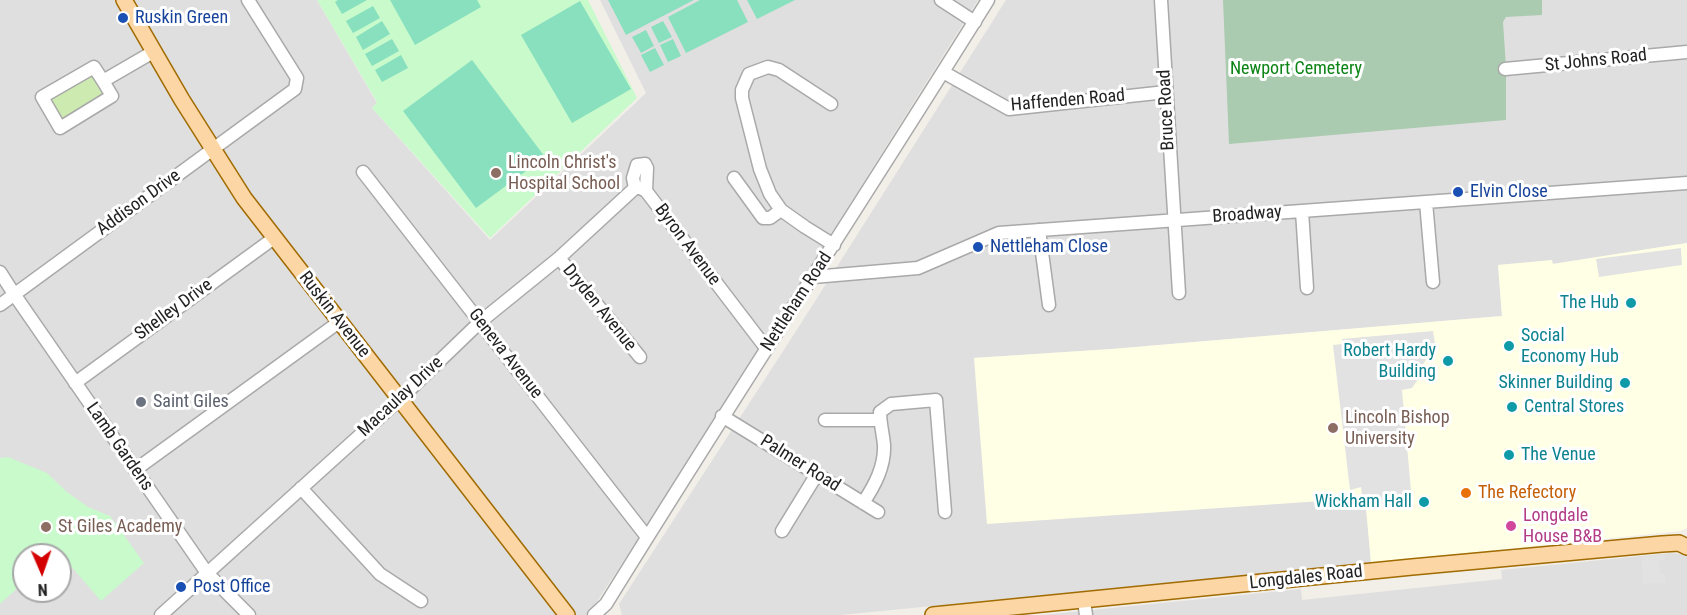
<!DOCTYPE html>
<style>
body{margin:0}
#map{position:relative;width:1687px;height:615px;overflow:hidden;background:#f2efe9;font-family:"Roboto Condensed",sans-serif}
canvas{display:block}
.north{position:absolute;left:12px;top:543px;width:60px;height:60px;box-sizing:border-box;background:#fff;border:2px solid #a7a7a7;border-radius:50%;rotate:178deg;font-size:16px;font-weight:700;line-height:24px;text-align:center;color:#222}
.north::after{content:'';display:block;margin:auto;width:21px;height:27px;background:#d40000;clip-path:polygon(50% 0,100% 100%,50% 72%,0 100%)}
</style>
<div id="map">
<canvas width="1687" height="615"></canvas>
<div class="north">N</div>
</div>
<script>
const g = document.querySelector('canvas').getContext('2d');
g.lineJoin = 'round';
function fill(path, color) {
  g.fillStyle = color;
  g.fill(path, 'evenodd');
}
function strokePath(path, color, width, dash) {
  g.strokeStyle = color;
  g.lineWidth = width;
  g.lineCap = dash ? 'butt' : 'round';
  g.setLineDash(dash || []);
  g.stroke(path);
}
function drawText(font, color, halo, rows, align = 'center') {
  g.font = font + ' "Roboto Condensed",sans-serif';
  g.lineWidth = 6;
  g.setLineDash([]);
  g.textBaseline = 'middle';
  g.strokeStyle = halo;
  g.fillStyle = color;
  for (const [text, x, y, turn = 0] of rows) {
    g.save();
    g.translate(x, y);
    g.rotate((+turn || 0) * Math.PI / 180);
    g.textAlign = isNaN(turn) ? turn : align;
    if (halo) g.strokeText(text, 0, 0);
    g.fillText(text, 0, 0);
    g.restore();
  }
}
fill(new Path2D(`
 M0 0H317L377 103 372 108 490 240 646 93 600 0H978L664 500 588 615H0ZM24 555H60V591H24Z
 M1006 0H1687V243L1552 264V261L1498 265 1502 316 1112 349 974 358 1366 498 1371 563 841 615H622L619 604 798 328Z
 M1672 553 1687 555V615H1042L1301 589 1302 600 1502 579 1501 570Z`), '#e0dfdf');
fill(new Path2D(`
 M1687 243V528L1680 531 1371 563 1365 498 987 524 974 358 1112 349 1502 316 1498 265 1552 260 1553 264Z`), '#ffffe5');
fill(new Path2D(`
 M94 67 112 96 60 128 42 97Z`), '#cdebb0');
fill(new Path2D(`
 M1223 0H1542V15L1506 17 1503 22 1506 67V120L1229 144Z`), '#aacbaf');
fill(new Path2D(`
 M317 0H588L637 98 490 238 372 108 377 102Z
 M8 457 47 473 67 492 88 507 110 516 144 563 101 601 58 551 54 555H24V582L0 604V458Z`), '#c8facc');
fill(new Path2D(`
 M338 0H367L342 14 335 2Z
 M390 0H477L481 7 415 45Z
 M608 0H694L626 35Z
 M700 0H737L748 22 686 53 668 17Z
 M747 0H795L757 19Z
 M580 1 631 89 572 123 521 35Z
 M373 6 380 18 353 33 346 21Z
 M382 21 390 34 363 50 356 37Z
 M663 21 672 37 659 43 651 27Z
 M646 30 654 46 641 53 632 37Z
 M392 39 399 51 372 66 365 54Z
 M673 39 681 56 668 62 660 45Z
 M655 48 664 65 650 72 641 55Z
 M401 55 408 68 382 82 375 70Z
 M472 60 545 157 476 208 403 111Z`), '#88e0be');
fill(new Path2D(`
 M1681 248 1682 265 1599 277 1596 259Z
 M1433 331 1435 344 1421 368 1424 370 1412 388 1402 390 1412 502 1363 506 1361 487 1350 490 1333 345 1343 344 1342 339Z
 M1665 555V560L1659 561 1660 574H1665L1666 582 1643 584 1641 557Z`), '#e2e2e2');
const minor = new Path2D(`
 M941 0 975 22
 M1161 0 1179 293
 M1505 69 1687 52
 M943 72 1009 109 1166 92
 M103 81 112 96 60 128 42 97 94 67 103 81 153 52
 M831 104 779 70 768 67 749 74 742 90V98L760 169 770 194 781 210 805 227 834 245
 M363 172 647 537
 M734 178 763 218H770L781 210
 M635 188 633 178 637 165 645 164 647 168 646 191 766 348
 M1426 202 1433 282
 M1302 211 1307 288
 M1039 230 1049 305
 M559 258 640 357
 M0 272 14 294 207 573 249 615
 M813 277 918 268 999 233 1687 183
 M0 305 295 89 297 78 248 0
 M75 383 274 238
 M722 416 878 512
 M825 420H880
 M135 470 339 322
 M301 488 380 574 421 601
 M863 503C875 485 885 466 884 445 883 434 880 423 880 412L891 404 936 400 945 512
 M782 531 817 474
 M1084 601 1086 615
 M161 615 400 399 480 322 559 258 635 188H640L646 191
 M594 615 606 604C731 401 862 202 988 0`);
const major = new Path2D(`
 M124 0 182 100 244 198 567 615
 M933 615 1412 567 1662 544 1679 543 1687 547`);
strokePath(minor, '#a9a9a9', 15);
strokePath(major, '#a06b00', 18);
strokePath(minor, '#fff', 12);
strokePath(major, '#fcd6a4', 15);
for (const [x, y, r, color] of [
 [123,18,6,"#1a4fb4"],
 [496,173,6,"#8d6e63"],
 [1458,192,6,"#1a4fb4"],
 [978,247,6,"#1a4fb4"],
 [1631,303,6,"#0f9aa8"],
 [1509,346,6,"#0f9aa8"],
 [1448,361,6,"#0f9aa8"],
 [1625,383,6,"#0f9aa8"],
 [141,402,6,"#6b7280"],
 [1512,407,6,"#0f9aa8"],
 [1333,428,6,"#8d6e63"],
 [1509,455,6,"#0f9aa8"],
 [1466,493,6,"#e8710a"],
 [1424,502,6,"#0f9aa8"],
 [1511,526,6,"#d1479c"],
 [46,527,6,"#8d6e63"],
 [181,587,6,"#1a4fb4"]
]) {
  const dot = new Path2D();
  dot.arc(x, y, r, 0, 2 * Math.PI);
  g.fillStyle = color;
  g.fill(dot);
  strokePath(dot, '#fff', 2);
}
drawText('18px', '#164399', '#fff', [
 ["Ruskin Green",135,18],
 ["Elvin Close",1470,192],
 ["Nettleham Close",990,247],
 ["Post Office",193,587]
], 'left');
drawText('18px', '#222', '#fff', [
 ["St Johns Road",1596,61,-6],
 ["Haffenden Road",1068,101,-5],
 ["Bruce Road",1167,110,-93],
 ["Addison Drive",139,203,-36],
 ["Broadway",1247,215,-4],
 ["Byron Avenue",687,245,53],
 ["Nettleham Road",797,302,-57],
 ["Dryden Avenue",599,308,51],
 ["Shelley Drive",174,310,-36],
 ["Ruskin Avenue",334,315,52],
 ["Geneva Avenue",505,354,52],
 ["Macaulay Drive",401,397,-43],
 ["Lamb Gardens",119,447,55],
 ["Palmer Road",800,464,32],
 ["Longdales Road",1306,578,-6]
]);
drawText('18px', '#0c8416', '#fff', [
 ["Newport Cemetery",1296,69]
]);
drawText('18px', '#785e54', '#fff', [
 ["Lincoln Christ's",508,163],
 ["Hospital School",508,184],
 ["Lincoln Bishop",1345,418],
 ["University",1345,439],
 ["St Giles Academy",58,527]
], 'left');
drawText('18px', '#0d838f', '#fff', [
 ["The Hub",1619,303],
 ["Social",1521,336,"left"],
 ["Economy Hub",1521,357,"left"],
 ["Robert Hardy",1436,351],
 ["Building",1436,372],
 ["Skinner Building",1613,383],
 ["Central Stores",1524,407,"left"],
 ["The Venue",1521,455,"left"],
 ["Wickham Hall",1412,502]
], 'right');
drawText('18px', '#5b616d', '#fff', [
 ["Saint Giles",153,402]
], 'left');
drawText('18px', '#c56008', '#fff', [
 ["The Refectory",1478,493]
], 'left');
drawText('18px', '#b23c85', '#fff', [
 ["Longdale",1523,516],
 ["House B&B",1523,537]
], 'left');
</script>
